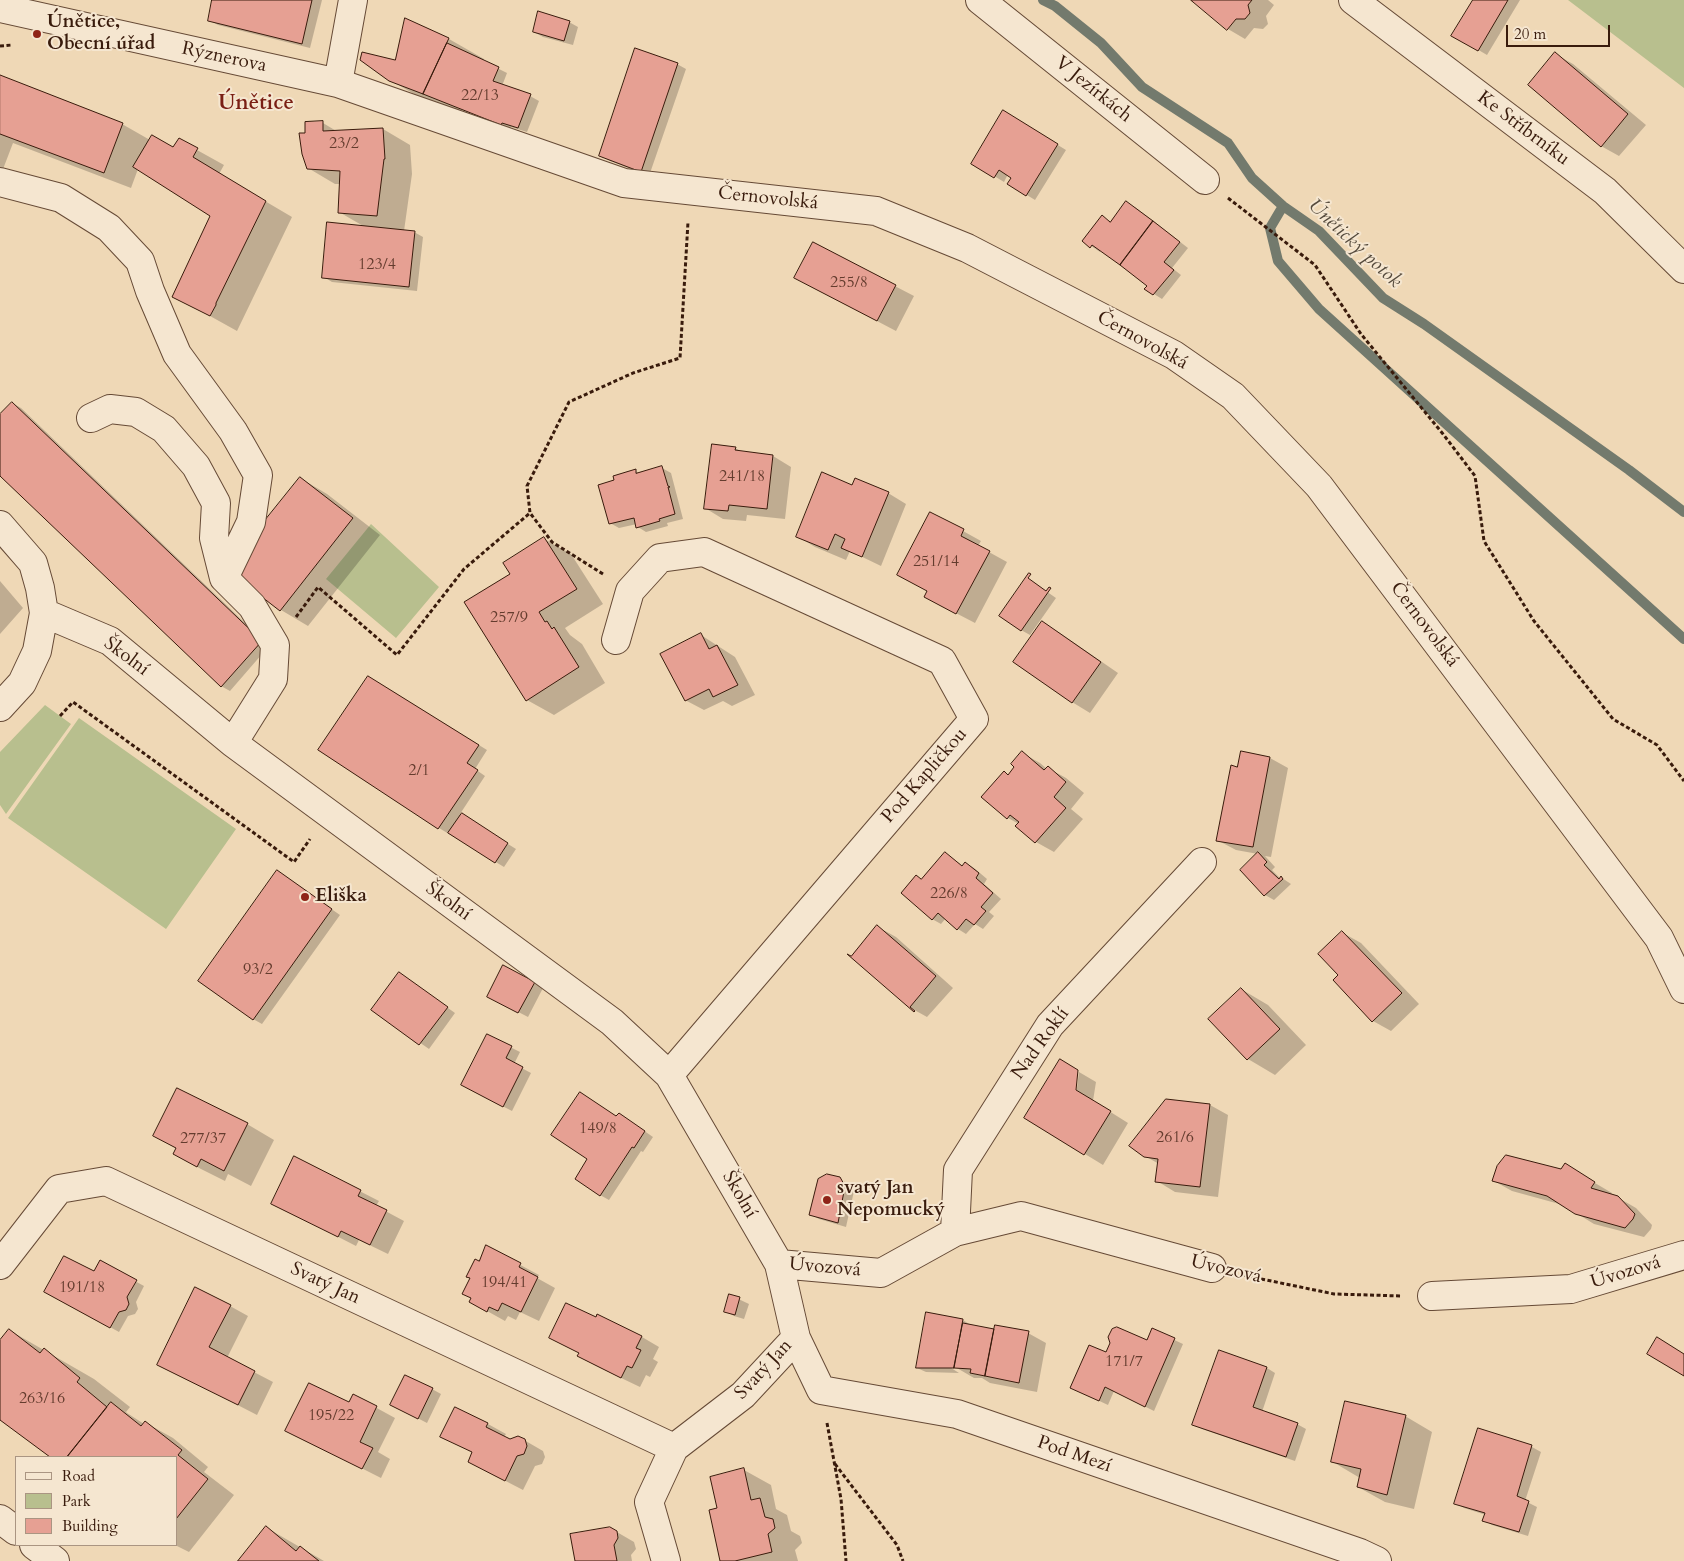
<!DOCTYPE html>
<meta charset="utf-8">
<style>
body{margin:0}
#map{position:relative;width:1684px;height:1561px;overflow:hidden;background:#efd8b6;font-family:Cardo,serif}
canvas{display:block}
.legend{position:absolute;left:15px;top:1456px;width:162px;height:90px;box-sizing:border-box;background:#f5e6d0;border:1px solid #aa9582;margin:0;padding:6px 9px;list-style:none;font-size:15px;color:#391b0c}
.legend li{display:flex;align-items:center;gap:10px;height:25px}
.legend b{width:25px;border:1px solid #aa9582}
.scale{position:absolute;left:1506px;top:25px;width:104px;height:22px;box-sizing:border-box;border:2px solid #391b0c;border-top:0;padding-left:6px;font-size:15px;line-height:18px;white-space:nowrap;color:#391b0c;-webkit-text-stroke:4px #f5e6d0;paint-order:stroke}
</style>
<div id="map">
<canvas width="1684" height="1561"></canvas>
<ul class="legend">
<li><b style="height:6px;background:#f5e6d0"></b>Road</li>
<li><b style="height:14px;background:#b8bf8e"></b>Park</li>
<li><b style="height:14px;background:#e6a093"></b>Building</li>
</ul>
<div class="scale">20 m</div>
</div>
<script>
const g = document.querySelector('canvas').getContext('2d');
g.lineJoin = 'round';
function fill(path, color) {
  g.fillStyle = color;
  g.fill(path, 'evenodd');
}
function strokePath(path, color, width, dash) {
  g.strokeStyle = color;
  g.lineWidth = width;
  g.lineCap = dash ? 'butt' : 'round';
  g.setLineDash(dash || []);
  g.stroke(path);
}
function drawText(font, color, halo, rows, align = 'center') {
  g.font = font + ' Cardo,serif';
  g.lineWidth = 4;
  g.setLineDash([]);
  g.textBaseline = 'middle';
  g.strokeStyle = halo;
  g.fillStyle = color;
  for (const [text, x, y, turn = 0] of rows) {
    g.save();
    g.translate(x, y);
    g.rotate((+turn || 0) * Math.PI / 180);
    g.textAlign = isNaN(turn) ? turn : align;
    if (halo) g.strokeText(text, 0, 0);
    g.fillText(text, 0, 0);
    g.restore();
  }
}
fill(new Path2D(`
 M1568 0H1684V88Z
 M371 524 439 587 396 638 326 579Z
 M45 705 71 724 6 814 0 805V752Z
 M79 718 236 829 166 929 8 818Z`), '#b8bf8e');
fill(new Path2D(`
 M214 0H322L310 48 218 25 209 20Z
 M1192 0H1268L1274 5 1266 16 1268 24 1263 29 1254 28 1245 39 1228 29Z
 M1475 0H1520L1487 55 1453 35Z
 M406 20 449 39 484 59 483 61 507 73 502 86 530 96 539 101 527 132 511 127 510 129 461 110 459 114 426 101 390 80Z
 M569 22 578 27 573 45 543 37 534 32Z
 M1555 54 1573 64 1646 125 1619 156 1601 146Z
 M677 64 686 69 649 176 610 161 601 156Z
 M0 77 122 124 150 140 174 149 179 140 224 165 219 174 292 217 237 331 174 296 212 215 138 169 131 188 13 143 0 177Z
 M1004 112 1066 150 1035 200 1009 184 1013 177 1008 174 1004 182 973 163Z
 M323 123 338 132 383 129 410 145 412 174 404 231 414 232 423 237 417 291 332 282 324 277 365 227 339 212 340 184H335L308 168 307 134Z
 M1135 207 1188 248 1172 268 1181 275 1162 299 1154 294 1148 286 1101 250 1100 252 1084 241 1102 217 1112 222Z
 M814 244 914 296 896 331 814 288Z
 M12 403 21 408 269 646 230 691 221 686 0 474V416Z
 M735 448 744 453 773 456 791 467 785 519 747 515 746 521 723 519 705 508Z
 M662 468 671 473 683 519 667 523 668 526 646 532 638 527 637 524 619 528 610 523 616 480 636 471 640 474Z
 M300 478 327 494 380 535 308 626 281 610 228 569Z
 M853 487 888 493 906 504 881 566 850 551 846 560 815 547 797 536Z
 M963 531 981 541 978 546 1007 562 975 623 925 597Z
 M544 539 571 554 603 604 565 628 570 635 582 644 605 683 554 715 527 700 512 574Z
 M1027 578 1056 598 1030 635 1021 630Z
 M0 581 23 608 0 634Z
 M1042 622 1060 633 1118 673 1090 713 1072 702Z
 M701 635 735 657 755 695 732 706 723 701 704 710 685 700Z
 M377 682 487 750 475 769 485 776 460 814 516 849 504 867 439 828 319 750Z
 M1242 752 1270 758 1288 768 1271 857 1265 856 1275 867 1272 870 1281 879 1282 878 1291 884 1274 900 1265 895 1241 870 1258 854 1236 850 1217 840Z
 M1022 753 1040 763 1047 769 1048 768 1066 778 1084 793 1071 809 1083 819 1054 852 1036 842 1017 826 1019 824 1008 818 1009 776 1016 767Z
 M945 853 963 866 966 863 974 868 987 879 984 884 1001 899 989 912 994 916 983 929 975 924 966 934 958 929 946 918 941 924 932 919 922 880Z
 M285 877 340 915 262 1024 253 1019Z
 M878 927 896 937 953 988 927 1017 909 1007Z
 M1343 933 1361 943 1419 1004 1391 1031 1373 1021 1340 975Z
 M399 973 455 1013 429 1049 373 1010Z
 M534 983 543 988 528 1017 497 1001Z
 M1241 989 1268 1005 1306 1045 1275 1075 1248 1059 1210 1019Z
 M488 1036 520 1052 514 1064 531 1073 512 1111 471 1090Z
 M1079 1072 1096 1082 1093 1101 1128 1123 1103 1165 1026 1118 1074 1096H1076Z
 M177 1090 247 1124 274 1140 251 1186 228 1174 225 1181 201 1169 174 1154 177 1149 155 1136Z
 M1166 1100 1210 1105 1228 1115 1218 1197 1175 1192 1157 1181 1159 1164 1145 1156Z
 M617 1117 627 1119 653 1137 643 1152 641 1151 609 1200 600 1195 589 1159Z
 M295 1158 379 1201 376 1206 404 1221 388 1254 359 1240 356 1246 272 1203Z
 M1561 1171 1583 1176 1612 1193 1611 1195 1617 1197 1636 1208 1652 1225 1651 1229 1644 1237 1594 1224 1563 1205 1512 1191 1494 1181Z
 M839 1178 848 1191 850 1190 844 1181 848 1184 854 1191 846 1227 819 1219 810 1214Z
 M487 1247 539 1275 537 1278 555 1288 539 1321 520 1312 516 1320 508 1316 505 1321 471 1302 479 1262Z
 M100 1262 144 1286 136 1302 138 1309 135 1314 128 1316 119 1332 46 1292 94 1273Z
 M730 1295 749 1304 744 1319 734 1316 725 1311Z
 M230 1306 248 1316 227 1358 273 1382 257 1415 158 1364Z
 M927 1313 963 1320 972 1326 995 1330 1028 1333 1046 1343 1037 1392 990 1383 982 1378H974L950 1364 948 1366 959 1373 926 1372 917 1368Z
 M9 1330 94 1379 130 1407 126 1412 127 1413 144 1424 146 1423 173 1438 208 1467 204 1472 234 1495 189 1552 175 1545 176 1457H52L0 1417V1342Z
 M1153 1330 1183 1344 1154 1411 1114 1391 1108 1405 1080 1392 1106 1353 1148 1341Z
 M550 1337H642L659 1347 653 1359 658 1362 650 1377 646 1375 640 1387 596 1366 578 1356 580 1353Z
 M1220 1352 1267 1368 1275 1373 1262 1412 1297 1424 1306 1429 1295 1461 1202 1429 1193 1424Z
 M432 1389 441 1394 427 1423 400 1409Z
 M353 1395 395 1418 378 1452 390 1459 381 1478 286 1430 349 1403Z
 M455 1408 488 1424 506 1434 504 1437 510 1440H524L543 1451 545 1457 542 1464 535 1466 523 1490 469 1462 473 1453 442 1436Z
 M1405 1416 1432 1432 1414 1509 1385 1502 1358 1487 1360 1478 1333 1462Z
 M1479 1430 1532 1447 1541 1452 1525 1501 1537 1507 1528 1536 1492 1525 1484 1520 1486 1515 1464 1508 1456 1503Z
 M744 1470 771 1485 776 1509 787 1515 791 1531 800 1536 802 1543 795 1550 798 1561H722L719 1509Z
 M267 1528 324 1561H240Z
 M610 1528 634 1542 636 1549 631 1555 632 1561H577Z`), '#0003');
strokePath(new Path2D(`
 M1043 0 1055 6 1101 43 1142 87 1228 143 1252 178 1283 206 1319 231 1383 298 1424 324 1629 470 1684 512
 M1283 206 1270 228 1278 261 1319 309 1684 639`), '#737a6d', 10);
const building = new Path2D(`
 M212 0H312L302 44 208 21Z
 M1191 0H1252L1248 5 1250 13 1245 19H1236L1227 30Z
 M1473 0H1508L1478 51 1451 36Z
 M538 11 570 21 564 41 533 32Z
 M405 18 449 38 423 94 389 81 360 60 362 52 395 60Z
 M447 43 499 67 493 81 531 94 518 128 502 123 501 125 423 94Z
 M635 48 678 63 641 172 599 156Z
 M1555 52 1628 114 1601 147 1528 85Z
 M0 75 123 123 104 173 0 134Z
 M1003 110 1058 144 1026 196 1007 184 1011 178 999 170 994 178 971 164Z
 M323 121V131L383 128 385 159H384L377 216 338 213 340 171 307 169 302 154 299 133H305V122Z
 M152 135 173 147 179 138 198 148 193 157 266 201 216 303V305L210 316 172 297 210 216 133 167Z
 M1126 201 1153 221 1120 265 1092 245 1090 248 1082 241 1102 215 1110 222Z
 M1153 221 1180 242 1164 262 1174 270 1153 295 1144 289 1147 286 1120 265Z
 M327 222 415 231 409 287 322 278Z
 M813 242 896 285 877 321 794 278Z
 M12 402 262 641 221 687 0 476V414Z
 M712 444 736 447 735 450 773 455 767 509 729 505 728 511 704 509Z
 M662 466 668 486 670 487H668L675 514 659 519 660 521 636 528 634 518 609 524 598 485 614 480 613 476 636 469V473Z
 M822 472 852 485 855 478 889 492 862 557 841 548 845 539 835 534 828 550 796 537Z
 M300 477 353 518 280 611 226 569Z
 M930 512 964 529 961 536 990 551 956 614 924 597 927 591 897 575Z
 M544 537 577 589 539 612 545 622 547 621 552 629 554 627 579 667 526 701 464 602 510 574 503 563Z
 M1029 573 1031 574 1028 578 1046 591 1049 587 1051 588 1021 631 999 616Z
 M1042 621 1101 662 1072 703 1013 662Z
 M701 633 709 649 717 645 738 685 713 697 709 689 685 701 660 654Z
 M368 676 479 745 467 763 478 770 438 829 318 750Z
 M1022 751 1044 770 1048 766 1066 782 1054 797 1066 808 1035 843 1015 826 1019 822 1010 815 1007 819 981 797 1004 771 1008 775 1014 767 1011 764Z
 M1241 751 1270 757 1253 847 1216 841 1231 765 1237 767Z
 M462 813 508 843 495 863 448 833Z
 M945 852 962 866 965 862 979 873 976 878 993 893 981 907 986 911 974 925 966 919 957 930 938 913 932 920 901 893 916 875 921 879Z
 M1258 852 1267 862 1264 865 1279 879 1281 876 1283 879 1264 896 1240 870Z
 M277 870 332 909 253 1020 198 981Z
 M877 925 936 976 910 1007 915 1011 914 1012 847 954 851 956Z
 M1342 931 1402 993 1372 1022 1333 980 1338 975 1318 954Z
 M503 965 535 982 518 1013 487 997Z
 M399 972 448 1007 419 1045 371 1010Z
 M1241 988 1280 1029 1247 1060 1208 1019Z
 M487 1034 512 1046 506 1058 523 1067 503 1107 461 1085Z
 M1060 1059 1078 1070 1076 1090 1111 1111 1084 1155 1024 1118Z
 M177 1088 248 1123 224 1171 201 1159 197 1167 173 1154 176 1148 153 1136Z
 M580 1092 616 1116 619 1113 645 1131 634 1148 632 1147 600 1196 575 1179 587 1159 551 1135Z
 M1166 1099 1210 1104 1200 1187 1155 1182 1158 1159 1144 1157 1129 1146Z
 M1506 1155 1561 1169 1565 1163 1595 1182 1591 1188 1618 1196 1635 1214 1633 1219 1625 1228 1575 1214 1547 1196 1492 1181 1497 1166Z
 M294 1156 361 1190 358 1196 387 1210 370 1245 341 1231 338 1237 271 1204Z
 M827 1174 840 1177 845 1186 838 1223 809 1215 818 1179Z
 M486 1245 521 1263 519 1267 538 1277 521 1312 502 1303 498 1311 489 1307 487 1312 469 1302 471 1298 462 1294 470 1278 466 1277 475 1259 479 1261Z
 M64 1256 94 1271 100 1260 137 1280 127 1297 129 1304 126 1310 119 1312 110 1328 44 1292Z
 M195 1287 231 1305 209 1347 255 1371 238 1405 157 1365Z
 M729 1294 740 1297 735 1315 724 1312Z
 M566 1303 596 1317 597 1314 642 1336 636 1348 641 1350 632 1368 627 1366 621 1378 577 1356 579 1353 549 1338Z
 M926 1312 963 1319 954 1368H916Z
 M963 1323 994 1329 985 1376 970 1373 971 1369 954 1368Z
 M995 1325 1029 1331 1019 1383 985 1376Z
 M1117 1327 1147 1340 1152 1328 1175 1338 1145 1407 1105 1387 1099 1401 1070 1388 1089 1345 1106 1352 1110 1343 1108 1337 1112 1329Z
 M9 1329 40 1353 44 1348 80 1378 77 1382 107 1407 67 1457H50L0 1420V1340Z
 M1657 1337 1684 1354V1376L1647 1354Z
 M1219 1350 1267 1367 1253 1407 1298 1423 1286 1457 1192 1425Z
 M405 1375 433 1388 418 1419 390 1405Z
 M309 1383 349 1402 353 1394 377 1406 360 1442 373 1448 362 1469 285 1431Z
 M1345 1401 1406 1415 1387 1495 1357 1487 1361 1469 1331 1462Z
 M111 1402 141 1426 145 1421 182 1450 178 1455 208 1479 176 1519V1457H67Z
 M455 1407 488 1423 486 1427 510 1439 518 1436 525 1439 527 1446 524 1454 517 1456 505 1481 468 1462 472 1452 440 1437Z
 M1478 1428 1532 1445 1517 1496 1529 1501 1519 1532 1482 1521 1485 1513 1454 1504Z
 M744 1468 751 1500 760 1498 765 1517 773 1519 775 1528 768 1534 772 1552 735 1561H720L709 1510 717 1508 710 1477Z
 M266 1526 296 1551 300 1546 319 1561H238Z
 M610 1527 617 1531 618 1538 614 1545 617 1561H575L570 1534Z`);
fill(building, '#e6a093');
strokePath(building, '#391b0c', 1);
const minor = new Path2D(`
 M980 0 1205 180
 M1353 0 1605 191 1684 269
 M0 8 338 83 624 183 876 211 967 248 1174 355 1233 396 1319 486 1659 938 1684 989
 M338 83 353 0
 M0 182 61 198 109 228 140 261 150 291 177 354 233 431 258 475 251 522 224 578
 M91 418 110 409 136 412 164 429 196 466 216 503 214 538 224 578 252 606 275 645 273 679 233 743
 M0 525 33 563 40 588 44 613 37 651 22 683 0 707
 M44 613 110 641 233 743 612 1022 669 1075 779 1264 796 1338 743 1395 674 1448 649 1502 666 1561
 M616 640 630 591 660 558 704 552 942 661 974 719 669 1075
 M955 1232 958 1170 1050 1025 1202 862
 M779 1264 881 1273 955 1232 1021 1216 1212 1268
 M0 1265 59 1189 106 1181 674 1448
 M1432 1296 1571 1289 1684 1255
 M796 1338 821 1390 957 1414 1360 1553 1377 1561
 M0 1519 16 1531
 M34 1545 55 1561`);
strokePath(minor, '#664a36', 30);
strokePath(new Path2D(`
 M0 46 12 45
 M1228 198 1315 265 1361 334 1443 434 1475 476 1484 541 1534 621 1613 719 1657 745 1684 781
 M603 574 552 542 530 513 527 486 569 402 633 373 680 358 688 222
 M296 617 318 587 397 655 464 569 530 513
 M60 716 73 702 294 862 310 839
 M1242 1275 1334 1294 1402 1296
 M827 1423 841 1499 846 1561
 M835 1464 897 1545 903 1561`), '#391b0c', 3, [4, 2.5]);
strokePath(minor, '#f5e6d0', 28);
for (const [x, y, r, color] of [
 [37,34,5,"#8f2418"],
 [305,897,5,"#8f2418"],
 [827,1200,5,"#8f2418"]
]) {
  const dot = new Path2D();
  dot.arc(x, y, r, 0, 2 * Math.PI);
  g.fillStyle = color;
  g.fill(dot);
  strokePath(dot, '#f5e6d0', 2);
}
drawText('16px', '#643c2e', null, [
 ["22/13",480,96],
 ["23/2",344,144],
 ["123/4",377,265],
 ["255/8",849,283],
 ["241/18",742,477],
 ["251/14",936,562],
 ["257/9",509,618],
 ["2/1",419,771],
 ["226/8",949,894],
 ["93/2",258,970],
 ["149/8",598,1129],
 ["261/6",1175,1138],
 ["277/37",203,1139],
 ["194/41",504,1283],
 ["191/18",82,1288],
 ["171/7",1124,1362],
 ["263/16",42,1399],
 ["195/22",331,1416]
]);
drawText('bold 19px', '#391b0c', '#f5e6d0', [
 ["Únětice,",47,23],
 ["Obecní úřad",47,45],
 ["Eliška",315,897],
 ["svatý Jan",837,1189],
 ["Nepomucký",837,1211]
], 'left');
drawText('19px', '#391b0c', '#f5e6d0', [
 ["Rýznerova",224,58,12],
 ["V Jezírkách",1093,90,39],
 ["Ke Stříbrníku",1523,129,37],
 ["Černovolská",768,199,6],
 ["Černovolská",1142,341,29],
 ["Černovolská",1424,625,53],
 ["Školní",126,657,37],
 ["Pod Kapličkou",925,776,-49],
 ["Školní",448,902,36],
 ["Nad Roklí",1041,1044,-54],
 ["Školní",739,1195,60],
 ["Úvozová",825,1268,5],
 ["Úvozová",1226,1270,13],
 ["Úvozová",1626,1273,-17],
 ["Svatý Jan",325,1284,25],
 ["Svatý Jan",764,1370,-47],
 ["Pod Mezí",1074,1455,19]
]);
drawText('italic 20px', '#564b3d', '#f5e6d0', [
 ["Únětický potok",1354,244,43]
]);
drawText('bold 21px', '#7a1f14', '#f5e6d0', [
 ["Únětice",256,104]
]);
</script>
